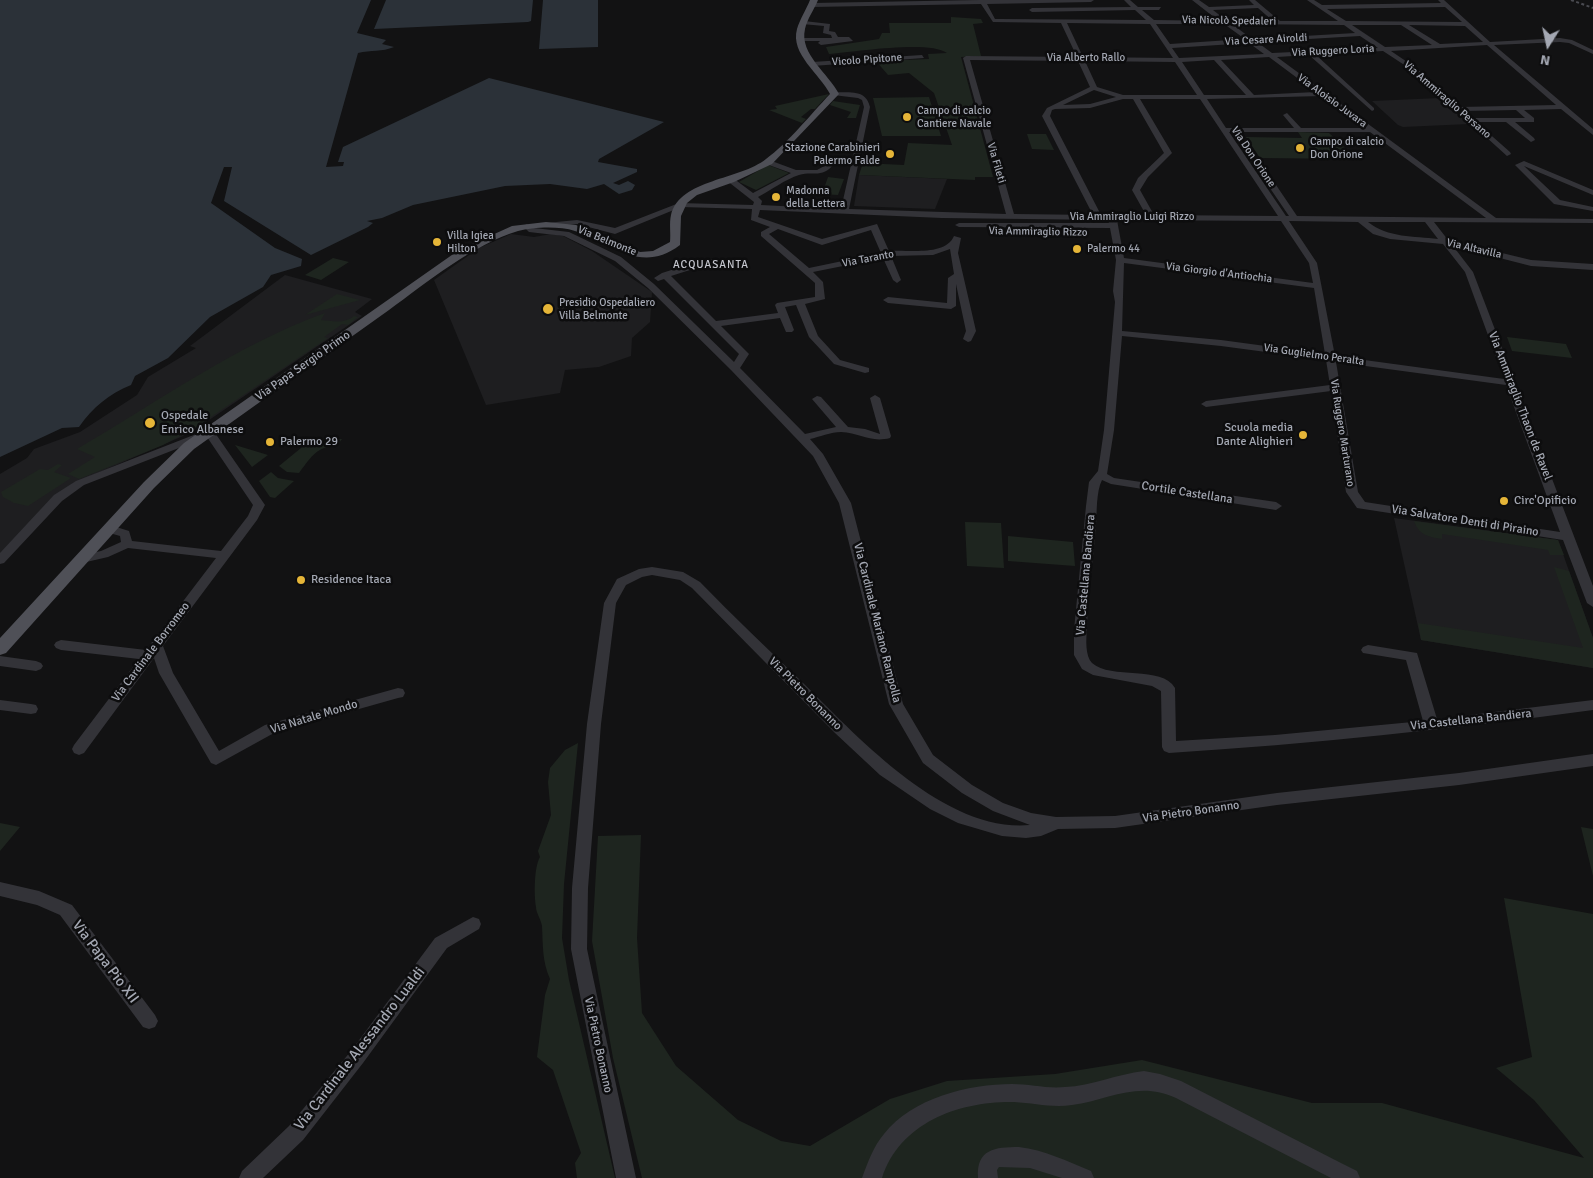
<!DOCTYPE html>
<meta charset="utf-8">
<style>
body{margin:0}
#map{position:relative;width:1593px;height:1178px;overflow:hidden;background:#121213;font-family:Signika,sans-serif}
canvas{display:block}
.north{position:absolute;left:1523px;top:20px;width:50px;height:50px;-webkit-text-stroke:4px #0d0d0e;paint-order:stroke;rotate:190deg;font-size:14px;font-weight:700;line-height:20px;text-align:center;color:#a4a8b3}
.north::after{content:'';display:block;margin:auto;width:18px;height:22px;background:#a4a8b3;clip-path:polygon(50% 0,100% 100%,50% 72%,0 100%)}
</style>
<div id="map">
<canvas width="1593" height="1178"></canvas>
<div class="north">N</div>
</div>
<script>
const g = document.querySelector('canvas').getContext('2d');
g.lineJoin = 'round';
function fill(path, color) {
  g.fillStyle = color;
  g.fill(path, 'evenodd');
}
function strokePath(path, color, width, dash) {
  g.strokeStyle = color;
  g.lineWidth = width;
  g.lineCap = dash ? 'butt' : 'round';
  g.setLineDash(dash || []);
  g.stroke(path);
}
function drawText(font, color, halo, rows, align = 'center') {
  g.font = font + ' Signika,sans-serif';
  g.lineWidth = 5;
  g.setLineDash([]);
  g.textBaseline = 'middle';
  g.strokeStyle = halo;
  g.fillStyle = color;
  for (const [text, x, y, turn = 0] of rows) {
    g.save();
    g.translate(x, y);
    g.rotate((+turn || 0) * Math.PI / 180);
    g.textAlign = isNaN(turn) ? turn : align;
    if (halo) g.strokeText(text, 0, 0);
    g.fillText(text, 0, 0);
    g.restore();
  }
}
fill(new Path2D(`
 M1440 98 1469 124 1403 127 1398 125 1372 101Z
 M859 175 947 179 935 209 854 206Z
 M511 234 534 237 551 234 563 236 592 251 652 292 650 322 632 338 631 356 599 367 565 370 560 393 486 405 434 280 479 248Z
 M285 275 372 299 355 312 362 316 190 433 72 484 0 555V474L27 458 34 449 80 432 137 395 148 377 196 348 190 346Z
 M1394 518 1558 540 1593 638V668L1421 640Z`), '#1e1e20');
fill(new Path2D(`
 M951 17 981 19 983 23 973 24 981 56 961 57 993 177H975V180L859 175 863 163 904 165 908 143 952 145 934 93 909 73 888 75 876 61 929 59 928 54 947 53C929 40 855 52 829 54L826 47 879 39 882 33H890L889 23H951Z
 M829 94 815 109H811L801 117 806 119 802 123 769 110 777 109 775 106Z
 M929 97 941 136H882L873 98Z
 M833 101 860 105 856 118H847L851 112 830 105Z
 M1298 132 1329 133 1357 159 1260 158 1246 137 1302 138Z
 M1027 134H1046L1054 150 1032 149Z
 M768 165 789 173 756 190 739 182Z
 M828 177 844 179 838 195 822 194Z
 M333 258 349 262 321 280 305 275Z
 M337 294 360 300 305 315Z
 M325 313 321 320C333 321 344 324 354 316L358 317 348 325 342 324 324 337 328 338 193 429 163 445 79 479 68 474 95 457 77 449C158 402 236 345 325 313Z
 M1507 337 1566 344 1572 358 1512 351Z
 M320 438 342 439 336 447C317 445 310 459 299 473L287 472 279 466 312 439Z
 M235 445 268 455 252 467Z
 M58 464 62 465 54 472 71 478 28 506 14 503 3 497 1 492 40 469 48 470Z
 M271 472 278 478 294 481 275 498 270 497 259 481Z
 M1414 521 1558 540 1564 555H1550L1548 550 1442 534V539C1428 537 1419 535 1414 521Z
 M965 522 1001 523 1004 568 967 566Z
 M1008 536 1073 542 1075 566 1008 561Z
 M1554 567 1569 571 1593 638V668L1421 640 1418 623 1583 648Z
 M578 743 564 884 562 938 569 980 615 1178H577L575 1163 581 1153 553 1070 537 1057 545 995 550 979C542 961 543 945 542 926 541 919 536 913 536 907 534 895 534 867 540 857L538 851 551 815 548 782 550 768 565 750Z
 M0 823 20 827 0 851Z
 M1581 827 1593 829V876Z
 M641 835 637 938 642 1013 676 1066 738 1120 781 1141 810 1146 890 1099 947 1081 1055 1074 1142 1060 1312 1103H1382L1584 1158 1534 1100 1496 1068 1532 1057 1504 898 1593 914V1178H642L613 1058 592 941 598 836Z`), '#1e251f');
fill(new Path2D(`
 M0 0H371L357 33 386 40 382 44 394 47C382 52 371 50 358 53L326 167 343 166 344 162H338L343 147 489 78 664 122 599 159 598 162 637 169V172L613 183 619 185 628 181 635 185 632 190 619 194 604 184 587 189 550 184 505 186 413 205 382 218 367 221 373 223 368 227 311 255 224 201 232 167H224L211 203 275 248 302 259 301 266 271 275 263 287 210 317 168 358 135 376 131 385C109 394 93 407 79 427L62 428 0 457Z
 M386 0H533L531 21 528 22 374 29Z
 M543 0H598V47L539 49Z`), '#2b3138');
fill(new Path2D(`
 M979 0H1094L1091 2 987 4 995 19H999L1146 20 1135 10 1032 12 1029 10 1032 8 1131 7 1124 0H1130L1138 7H1161L1159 10H1142L1154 20 1219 21 1192 0H1199L1209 7 1254 5 1249 0H1255L1280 21H1338L1307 0H1314L1322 5 1441 3 1438 0H1444L1490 42 1560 38 1572 40 1593 50V54L1569 43 1560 42 1494 45 1593 129V135L1561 109 1524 110 1534 118V122H1515L1534 138 1535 140 1531 142 1506 122H1476L1510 152 1511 154 1507 156 1412 70 1383 51 1316 55 1374 108V110L1372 111 1309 55 1277 57 1496 218 1593 219V223L1434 222 1448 240 1531 260 1593 264V270L1531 266 1453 246 1473 272 1593 586V607L1587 603 1563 540 1357 508 1346 492 1331 391 1206 407 1201 404 1206 401 1330 385 1326 360 1221 346 1122 336 1114 430 1107 474 1114 478 1276 502 1282 506 1276 510 1111 484 1102 480C1096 492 1097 512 1096 526 1093 560 1088 595 1087 629 1086 639 1085 656 1092 663 1111 680 1162 665 1175 688L1176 741 1275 735 1423 721 1406 660 1363 653 1361 650 1363 647 1368 645 1417 653 1437 719 1593 700V710C1452 729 1311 744 1169 753L1164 751 1162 747 1161 691 1152 686 1093 675 1082 669 1074 655V630L1086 506 1089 482 1098 471 1104 430 1115 302 1113 291 1116 260 1110 228 959 227 955 225 959 223H1109L1108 220 942 218 760 210 758 217 822 239 877 224 889 251C907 249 945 257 954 236L961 238 958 253 976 331 971 341 968 342 963 339 966 331 956 284V306L951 309 888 303 883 300 888 297 947 303 948 278 954 274 950 249 933 255 891 256 901 280 897 283 893 280 883 258 813 272 823 282 825 299 805 304 818 336 840 360 869 368V372L865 373 834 364 809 337 796 305 785 307 794 330 792 332H786L780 318 721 326 749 354 740 368 805 434 836 427 812 399 817 396 821 397 848 427 865 429 880 434 870 398 875 395 880 398 891 436 890 438C870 443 861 433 841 432 831 432 819 437 810 439L823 454 851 503 903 704 933 755 972 785 1003 803 1031 813 1056 817 1115 816 1277 793 1459 773 1593 754V766L1459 785 1277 805 1115 828 1058 829 1041 836 1026 838 1002 836 958 823 930 809 880 775 835 733 692 588 680 580 652 575 642 577 626 585 616 603 601 724 588 888 587 949 636 1178H616L571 949 572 888 587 724 604 603 617 579 639 569 652 567 683 572 700 582C733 616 767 648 801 681 857 736 944 833 1030 825L993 811 962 793 923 763 889 704 839 503 813 456 731 370 648 288 615 261 564 236 529 232 523 226 527 224 534 228 569 232 621 257 654 284 734 362 739 354 664 279 658 281 654 278 662 273 706 259H712V263L671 276 716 321 778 313 775 305 777 303 815 297V283L761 236V232L770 227 751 220 752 209 681 207 615 234 577 224 546 227 542 225 546 223 577 220 615 228 679 203 753 205 754 202 726 180 733 178 753 193 791 173 766 164 765 162 769 160 796 170H817L828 164 832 166C822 178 811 171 799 175 786 179 771 190 758 197L762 201 761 205 841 209 864 107 862 100 858 98 833 95V93L835 92C850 93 866 89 870 107L849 209 1006 214 963 58 966 56 1077 57 1061 23 993 22 981 4 812 7 809 5 812 3ZM1445 7 1462 22 1346 21 1327 9ZM1258 8 1273 21H1227L1213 10ZM1067 23 1150 24 1173 58 1083 57ZM1156 24H1224L1245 39 1170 44ZM1232 24 1344 25 1355 33 1252 39ZM1352 25H1401L1432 45 1385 47ZM1409 25 1465 26 1483 42 1440 44ZM1360 36 1378 48 1272 53 1257 42ZM1249 43 1264 54 1179 58 1172 48ZM1487 45 1556 105 1460 107 1416 68 1391 51ZM1269 57 1316 92 1254 95 1221 60ZM970 60 1078 61 1090 87 1047 108 1042 116 1093 215 1014 214ZM1214 60 1246 95H1204L1182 62ZM1085 61 1175 62 1197 95H1123L1097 87ZM1094 90 1116 97 1090 104 1063 105ZM1321 96 1364 128H1301L1287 113 1283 115 1294 128H1226L1207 99ZM1123 99H1133L1164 153 1138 178 1132 190 1146 215H1101L1050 116 1052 110 1055 109 1090 108ZM1140 99H1200L1278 216 1154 215 1140 190 1148 177 1172 153ZM1516 110 1525 118H1472L1464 111ZM1229 132H1370L1486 218 1297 216 1251 148H1245L1244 150 1289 216H1286ZM1117 220 1281 221 1309 263 1313 283 1124 258ZM1289 221 1358 222 1373 234 1390 239 1443 244 1465 272 1504 379 1335 356 1317 263ZM1368 222H1425L1438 239C1414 236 1388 238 1368 222ZM778 229 822 245 871 230 881 253 809 268 769 234ZM1124 263 1314 288 1325 354 1221 340 1122 331ZM1336 362 1506 385 1560 532 1365 502 1358 492Z
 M804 21 830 24 829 31 835 32 838 37H849L853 41 821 45 818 43 820 41H799L801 38H832L831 35 823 33 824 26 802 24Z
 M922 55 924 58 812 66 809 64 812 62Z
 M1524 161 1593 190V195L1524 166 1560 200 1593 207V211L1554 204 1515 165Z
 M209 429 213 430 265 505 257 520 163 646 173 673 219 751 265 725 398 688 403 689 405 693 403 697 398 698 274 733 216 765 211 763 159 673 154 658 84 753 79 755 74 753 72 749 74 745 139 659 61 650 56 648 54 645 56 642 61 640 146 650 216 558 128 548 108 557 82 563 78 562 76 559 78 556 101 551 121 542 120 536 106 532 104 529 110 525 129 531 132 541 221 551 248 516 253 505 207 437 84 485 62 501 4 563 0 564V553L54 495 76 481Z
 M0 656 36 661 41 663 43 666 41 669 36 671 0 666Z
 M0 700 31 704 36 705 38 709 36 713 31 714 0 710Z
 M0 882 39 891 72 905 155 1015 158 1021 155 1027 149 1029 143 1027 60 915 37 905 0 896Z
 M473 917 479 919 481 924 479 929 447 948 363 1063 303 1140 263 1178H239L242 1171 289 1126 351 1051 435 938Z
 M1144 1071 1160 1074 1181 1081 1339 1162 1357 1171 1360 1178H1331L1176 1098C1139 1080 1108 1100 1072 1105 1052 1108 1034 1103 1014 1102 960 1101 900 1122 882 1178H862C868 1162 873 1147 884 1134 912 1098 969 1084 1012 1084 1030 1084 1048 1089 1065 1087 1092 1086 1117 1074 1144 1071Z
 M1019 1147C1044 1150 1067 1161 1091 1171L1094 1178H1062L1030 1168 999 1167 997 1170 998 1178H978C976 1149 995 1147 1019 1147Z`), '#333338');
fill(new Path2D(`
 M810 0H818C814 10 807 19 805 29 799 54 829 74 839 94L772 164 734 182 697 195 687 203 681 216 680 245C640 275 612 243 575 231 559 226 534 227 518 231 474 244 426 283 389 310 324 356 259 403 194 449L154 488 6 653 0 655V638L144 482 184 443 459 250 512 226 546 222 576 225 640 252 653 251 670 242C671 234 669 223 671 215 680 179 740 180 766 159 788 143 811 114 830 94 820 74 790 54 797 29 800 19 806 10 810 0Z`), '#4f5057');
strokePath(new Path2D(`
 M1571 0 1593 8`), '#4a4b51', 2, [3, 2.5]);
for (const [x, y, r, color] of [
 [907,117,5,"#e5b538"],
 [1300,148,5,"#e5b538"],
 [890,154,5,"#e5b538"],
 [776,197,5,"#e5b538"],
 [437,242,5,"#e5b538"],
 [1077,249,5,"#e5b538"],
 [548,309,6,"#e5b538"],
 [150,423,6,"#e5b538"],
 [1303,435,5,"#e5b538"],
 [270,442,5,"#e5b538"],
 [1504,501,5,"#e5b538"],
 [301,580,5,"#e5b538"]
]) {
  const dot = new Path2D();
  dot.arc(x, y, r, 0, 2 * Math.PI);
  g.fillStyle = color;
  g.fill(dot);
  strokePath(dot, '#0d0d0e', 2);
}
drawText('11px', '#a4a8b3', '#0d0d0e', [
 ["Via Nicolò Spedaleri",1229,21,1],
 ["Via Cesare Airoldi",1266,40,-3],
 ["Via Ruggero Loria",1333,51,-3],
 ["Via Alberto Rallo",1086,58],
 ["Vicolo Pipitone",867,60,-4],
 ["Via Ammiraglio Persano",1447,100,41],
 ["Via Aloisio Juvara",1332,101,36],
 ["Via Don Orione",1253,157,56],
 ["Via Fileti",996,163,74],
 ["Via Ammiraglio Luigi Rizzo",1132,217],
 ["Via Ammiraglio Rizzo",1038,232,1],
 ["Via Belmonte",607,241,22],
 ["Via Altavilla",1474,249,13],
 ["Via Taranto",868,259,-11],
 ["Via Giorgio d'Antiochia",1219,273,7],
 ["Via Guglielmo Peralta",1314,355,8],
 ["Via Ruggero Marturano",1342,433,81]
]);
drawText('11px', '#a4a8b3', '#0d0d0e', [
 ["Campo di calcio",917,111],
 ["Cantiere Navale",917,124],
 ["Campo di calcio",1310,142],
 ["Don Orione",1310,155],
 ["Stazione Carabinieri",880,148,"right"],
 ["Palermo Falde",880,161,"right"],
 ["Madonna",786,191],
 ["della Lettera",786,204],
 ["Villa Igiea",447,236],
 ["Hilton",447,249],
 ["Palermo 44",1087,249],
 ["Presidio Ospedaliero",559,303],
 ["Villa Belmonte",559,316]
], 'left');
g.letterSpacing = '1px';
drawText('11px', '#c5c7cf', '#0d0d0e', [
 ["ACQUASANTA",711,265]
]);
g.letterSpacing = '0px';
drawText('12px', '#a4a8b3', '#0d0d0e', [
 ["Via Papa Sergio Primo",303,366,-35],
 ["Via Ammiraglio Thaon de Ravel",1520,406,69],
 ["Cortile Castellana",1187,493,9],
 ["Via Salvatore Denti di Piraino",1465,521,9],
 ["Via Castellana Bandiera",1086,575,-85],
 ["Via Cardinale Mariano Rampolla",877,623,76],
 ["Via Cardinale Borromeo",151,652,-53],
 ["Via Pietro Bonanno",805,694,45],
 ["Via Natale Mondo",314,717,-17],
 ["Via Castellana Bandiera",1471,720,-6],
 ["Via Pietro Bonanno",1191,812,-8],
 ["Via Pietro Bonanno",598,1045,78]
]);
drawText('12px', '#a4a8b3', '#0d0d0e', [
 ["Ospedale",161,416],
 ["Enrico Albanese",161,430],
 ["Scuola media",1293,428,"right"],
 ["Dante Alighieri",1293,442,"right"],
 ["Palermo 29",280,442],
 ["Circ'Opificio",1514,501],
 ["Residence Itaca",311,580]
], 'left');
drawText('15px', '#a4a8b3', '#0d0d0e', [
 ["Via Papa Pio XII",105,962,53],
 ["Via Cardinale Alessandro Lualdi",360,1049,-52]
]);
</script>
